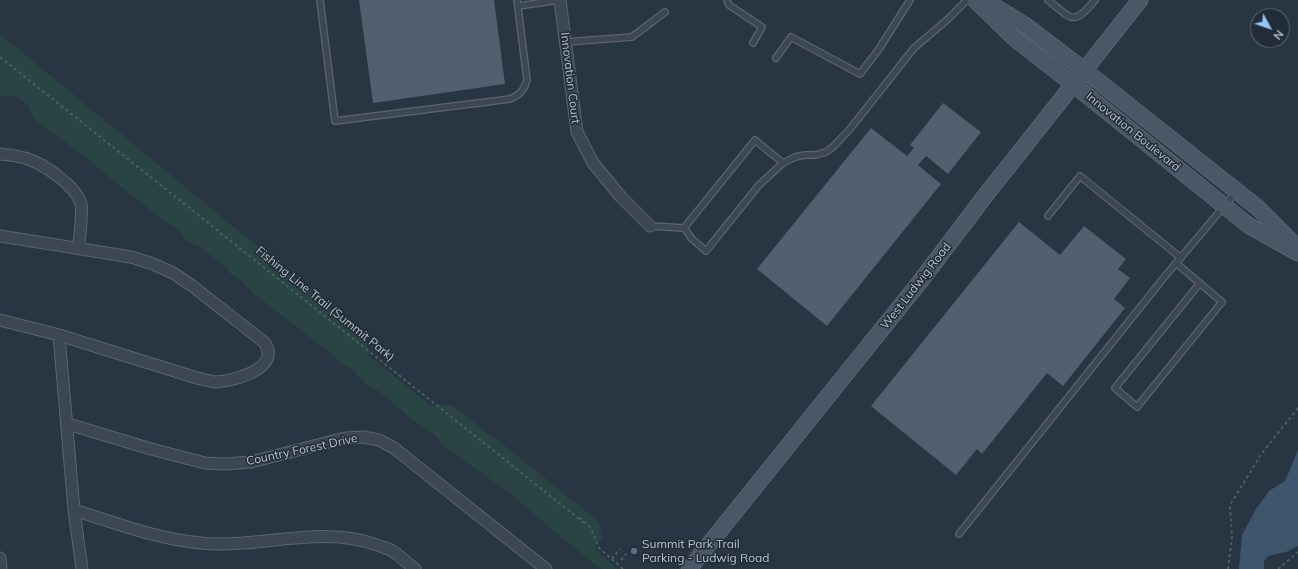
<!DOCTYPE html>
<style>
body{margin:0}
#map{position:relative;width:1298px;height:569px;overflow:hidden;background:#283643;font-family:Mulish,sans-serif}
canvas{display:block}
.north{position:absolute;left:1250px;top:8px;width:40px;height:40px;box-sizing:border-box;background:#212c38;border:1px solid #5e6873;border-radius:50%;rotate:130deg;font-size:11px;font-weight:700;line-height:16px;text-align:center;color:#b9c2cc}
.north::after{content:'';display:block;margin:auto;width:14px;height:18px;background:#94c3f7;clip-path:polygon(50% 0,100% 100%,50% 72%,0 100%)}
</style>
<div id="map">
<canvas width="1298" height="569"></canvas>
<div class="north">N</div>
</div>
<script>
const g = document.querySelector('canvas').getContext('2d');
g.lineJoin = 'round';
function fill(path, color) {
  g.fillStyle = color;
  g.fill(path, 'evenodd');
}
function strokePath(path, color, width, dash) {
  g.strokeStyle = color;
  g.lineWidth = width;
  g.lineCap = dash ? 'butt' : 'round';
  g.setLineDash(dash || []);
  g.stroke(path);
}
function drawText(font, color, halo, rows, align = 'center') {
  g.font = font + ' Mulish,sans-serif';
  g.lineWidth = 3;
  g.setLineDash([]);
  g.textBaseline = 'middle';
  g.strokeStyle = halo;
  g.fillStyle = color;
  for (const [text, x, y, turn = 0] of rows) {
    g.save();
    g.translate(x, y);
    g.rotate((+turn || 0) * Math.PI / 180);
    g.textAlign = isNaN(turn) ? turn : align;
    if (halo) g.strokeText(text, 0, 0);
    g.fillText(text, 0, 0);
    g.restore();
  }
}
fill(new Path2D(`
 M0 34 366 336 369 355 431 406 452 405 519 457 599 522 603 540 595 543 597 551 618 569H601L568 543 506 490 473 467 442 444 437 437 409 417 383 394 366 384 349 366 343 365 328 351 254 294 238 278 231 274 224 265 204 251 201 247 186 241 179 230 157 216 79 152 34 120 28 105 16 96 0 97Z`), '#2a4344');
fill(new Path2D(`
 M1298 449V546L1286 552 1268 556 1264 561V569H1239L1242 535 1256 509 1269 491 1285 481 1292 465Z`), '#3e556c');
fill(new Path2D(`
 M359 0H494L505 84 373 103Z
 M943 103 981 132 948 174 926 156 918 165 941 184 827 326 757 269 871 128 907 156 914 148 910 145Z
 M1019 222 1060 255 1084 226 1126 259 1118 269 1130 278 1114 299 1125 308 1063 386 1047 373 982 454 977 449 956 475 871 406Z`), '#515f6e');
const lane = new Path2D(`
 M320 0 335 121 510 99C520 95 524 90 527 80L517 0
 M727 0 729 5 762 27 753 43
 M1048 0C1072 19 1073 27 1095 0
 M518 6 560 0
 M566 42 632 37 665 12
 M776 58 791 37 860 74 879 49 910 0
 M1048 216 1080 176 1181 258
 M650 226 684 228 755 140 783 163
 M684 228 692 239 706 251 759 185 783 163 795 157 805 155H816L826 152 833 147 850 129 914 48 947 20 967 0
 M1176 263 1222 302 1137 407 1115 388 1200 283
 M959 534 1166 275 1237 191`);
const street = new Path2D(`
 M560 0 577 132 593 163 621 197 650 226
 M0 154C9 155 19 156 28 159 45 165 76 186 81 204 83 213 79 237 79 248
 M0 236 131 257 153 264 173 273 191 285 264 342C283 368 234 381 216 382 210 382 203 379 197 378L59 335 0 320
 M59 335 74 510 82 569
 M68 424 151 449 205 463 225 464 251 462 345 438 363 437 379 440 394 448 546 569
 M74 510C116 523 157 539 201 543 259 549 320 524 377 545 381 547 387 548 391 550 399 555 407 563 415 569
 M0 558 1 569`);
const secondary = new Path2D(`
 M975 0 1014 38 1073 84 1248 225 1298 253
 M984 0 1025 25 1084 70 1258 208 1297 247
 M689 569 919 283 985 196 1140 0`);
strokePath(lane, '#5a6570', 8);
strokePath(street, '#5a6570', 13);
strokePath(secondary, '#5a6570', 17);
strokePath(new Path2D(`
 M0 57 583 522 580 518 591 528 599 548 623 569
 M612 559 620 549
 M621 560 626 554
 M1228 569 1232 537 1230 505 1262 453 1298 408
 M1278 569 1298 552`), '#486060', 2, [3, 3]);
strokePath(lane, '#3c4753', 5.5);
strokePath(street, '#3c4753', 11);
strokePath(secondary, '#4a5766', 15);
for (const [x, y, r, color] of [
 [634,551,4,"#5c6f8a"]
]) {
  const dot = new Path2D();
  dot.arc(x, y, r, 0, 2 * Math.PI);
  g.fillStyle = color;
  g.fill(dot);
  strokePath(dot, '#212c38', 1.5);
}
drawText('12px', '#b9c2cc', '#212c38', [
 ["Innovation Court",570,78,83],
 ["Innovation Boulevard",1133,132,39],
 ["West Ludwig Road",916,286,-52],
 ["Fishing Line Trail (Summit Park)",325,304,39],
 ["Country Forest Drive",302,450,-12]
]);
drawText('12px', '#b9c2cc', '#212c38', [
 ["Summit Park Trail",642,544],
 ["Parking - Ludwig Road",642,558]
], 'left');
</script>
